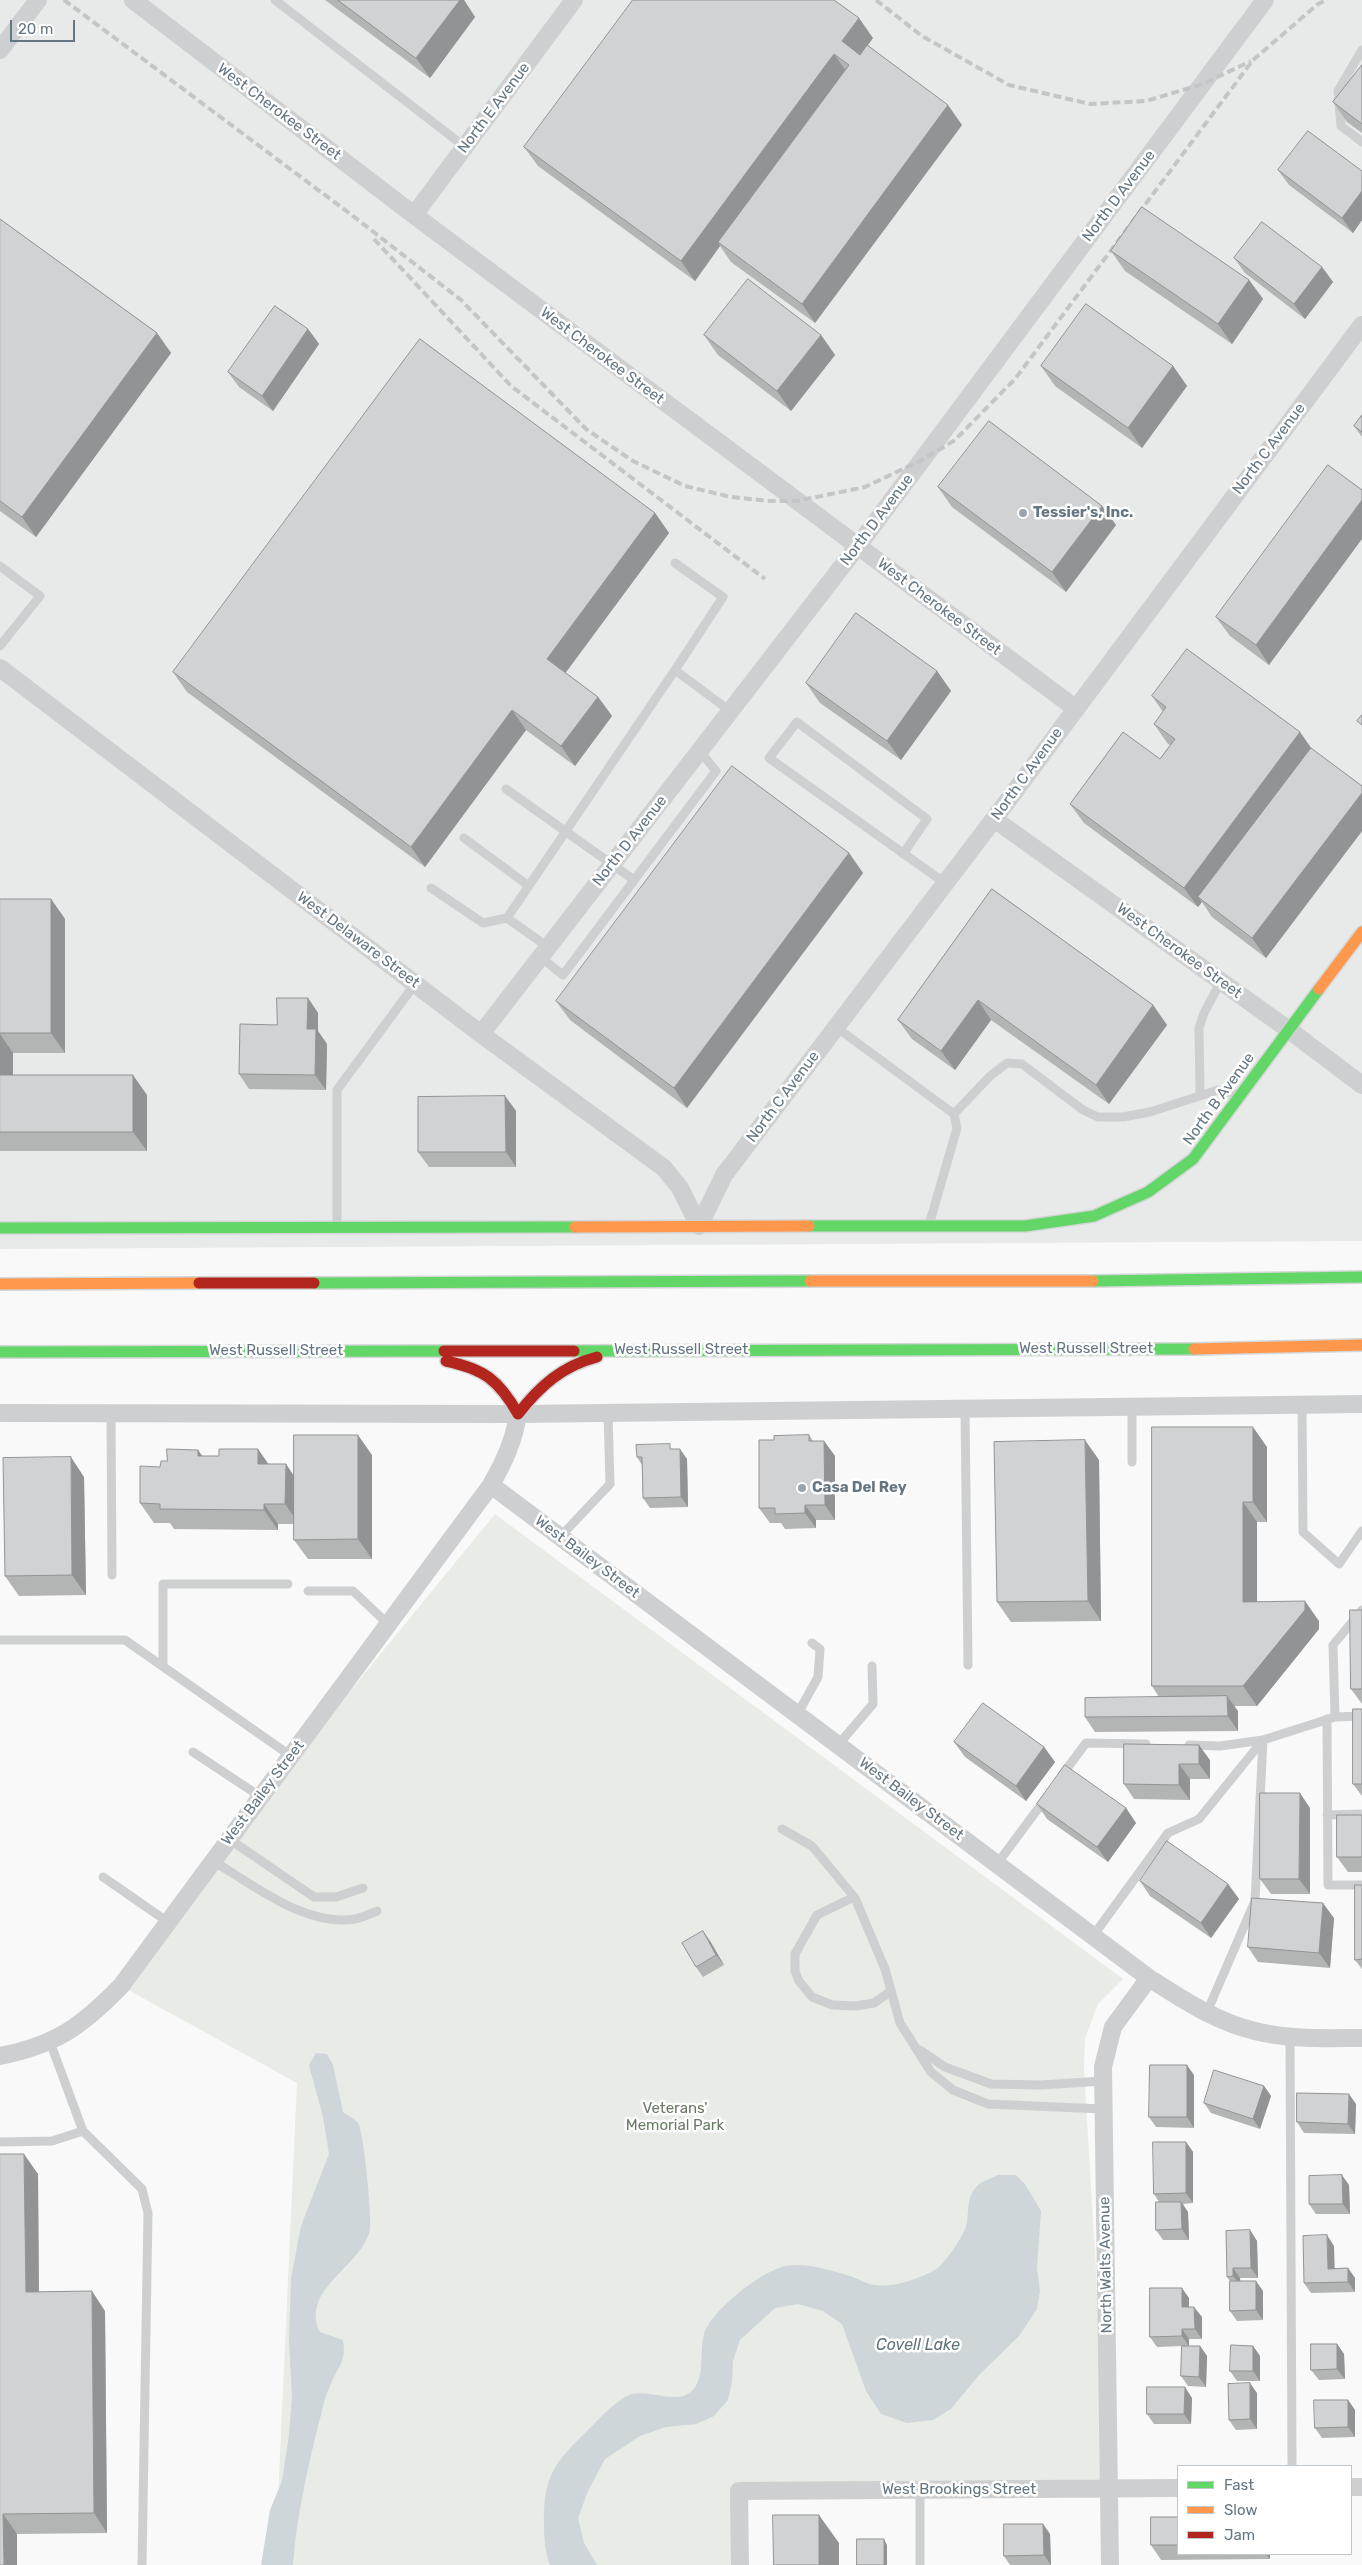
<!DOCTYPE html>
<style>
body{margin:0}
#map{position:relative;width:1362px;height:2565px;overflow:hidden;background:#f9f9f9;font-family:Rubik,sans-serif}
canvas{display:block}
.legend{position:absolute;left:1177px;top:2465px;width:175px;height:90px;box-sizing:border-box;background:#fff;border:1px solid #c1c8cd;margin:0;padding:6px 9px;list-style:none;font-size:15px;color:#657683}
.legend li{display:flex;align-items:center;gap:10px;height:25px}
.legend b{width:25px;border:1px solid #c1c8cd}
.scale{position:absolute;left:10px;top:20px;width:65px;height:22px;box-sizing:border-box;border:2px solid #657683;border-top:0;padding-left:6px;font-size:15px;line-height:18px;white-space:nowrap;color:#657683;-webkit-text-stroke:4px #fff;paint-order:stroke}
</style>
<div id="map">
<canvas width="1362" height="2565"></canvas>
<ul class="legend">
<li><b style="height:6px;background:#63d668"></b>Fast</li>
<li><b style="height:6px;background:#ff974d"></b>Slow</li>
<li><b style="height:6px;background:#b3261e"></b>Jam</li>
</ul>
<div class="scale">20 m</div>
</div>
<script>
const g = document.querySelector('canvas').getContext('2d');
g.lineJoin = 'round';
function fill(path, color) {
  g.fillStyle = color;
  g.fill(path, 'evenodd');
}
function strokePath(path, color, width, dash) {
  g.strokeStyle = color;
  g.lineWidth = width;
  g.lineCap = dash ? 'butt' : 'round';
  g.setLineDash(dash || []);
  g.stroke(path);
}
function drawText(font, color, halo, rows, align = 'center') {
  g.font = font + ' Rubik,sans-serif';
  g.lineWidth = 5;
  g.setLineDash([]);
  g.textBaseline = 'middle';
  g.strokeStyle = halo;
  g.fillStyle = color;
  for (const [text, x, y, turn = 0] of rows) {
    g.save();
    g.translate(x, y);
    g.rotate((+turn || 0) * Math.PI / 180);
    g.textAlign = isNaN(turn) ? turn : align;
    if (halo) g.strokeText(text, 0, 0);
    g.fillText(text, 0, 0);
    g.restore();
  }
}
fill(new Path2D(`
 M0 0H1362V1241L0 1249Z`), '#e8e9e9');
fill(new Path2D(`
 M495 1514 1123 1979 1098 2004 1085 2038 1084 2069 1109 2489 739 2491 740 2565H275L297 2083 121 1986 229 1839Z`), '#e8ebe6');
fill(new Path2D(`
 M316 2053 327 2054 333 2065 343 2112C347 2115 355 2119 358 2123 364 2131 372 2218 370 2229 364 2265 299 2289 320 2332L343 2340C347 2361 337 2368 330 2386 324 2398 322 2413 318 2426 307 2471 296 2519 293 2565H261L270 2510 282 2481 289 2435 292 2396 289 2341 291 2278 301 2226 329 2154 323 2117 309 2065Z
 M998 2175H1016L1025 2184 1041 2211 1037 2268 1040 2291 1037 2309 1019 2336 979 2375 951 2409 933 2420 907 2423 881 2414 866 2391 842 2324 823 2311 798 2304 775 2308 740 2340 733 2361 732 2382 728 2400 714 2416 696 2424 666 2427 640 2436 605 2459 588 2491 578 2518 584 2543 597 2565H550C545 2553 544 2537 544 2524 543 2471 558 2460 594 2424 603 2415 619 2398 632 2394 650 2390 676 2404 691 2392 706 2378 699 2352 704 2334 712 2310 761 2271 786 2266 807 2262 833 2271 853 2277 859 2279 866 2284 874 2285 894 2288 918 2279 935 2270 944 2265 962 2238 966 2227 970 2212 965 2198 978 2185 983 2181 992 2178 998 2175Z`), '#ced6d9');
const fast = new Path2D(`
 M809 1226H1025L1094 1216 1148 1192 1193 1159 1319 989
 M0 1228 575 1227
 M1093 1281 1362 1277
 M314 1283 810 1281
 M574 1351 1194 1349
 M0 1352 444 1351`);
const slow = new Path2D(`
 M1319 989 1362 932
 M575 1227 809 1226
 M810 1281H1093
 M0 1284 199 1283
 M1194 1349 1362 1345`);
const jam = new Path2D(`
 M199 1283H314
 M444 1351H574
 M446 1361C484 1369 499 1380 518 1414 540 1386 562 1366 597 1357`);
strokePath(fast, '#d5d6d7', 14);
strokePath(slow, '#d5d6d7', 14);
strokePath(jam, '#d5d6d7', 14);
strokePath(new Path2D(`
 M275 0 465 147
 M1362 50 1338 91 1341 126 1362 142
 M675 563 723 597 675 670
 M0 566 40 596 0 646
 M506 789 634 880
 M464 838 529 886
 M903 854 927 819 797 722 769 758 945 883
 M431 888 483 923 507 918
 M548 947 507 918 675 670 730 711
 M540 957 563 975 716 771 700 751
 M836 1027 954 1114 957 1128 929 1225
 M1200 1094 1199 1028 1204 1013 1221 981
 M954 1114 990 1076 1007 1063 1022 1064 1083 1110 1098 1117H1123L1150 1112 1218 1090 1239 1095
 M337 1225V1090L415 984
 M1302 1405 1303 1532 1339 1564 1362 1531
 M1132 1407V1462
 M965 1409 968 1665
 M111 1413 112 1575
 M560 1537 610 1484 608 1413
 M308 1591H353L388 1624
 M0 1640H125L291 1756
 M163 1666V1584H288
 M797 1715 818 1677 820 1649 812 1643
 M1335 1717 1333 1645 1362 1610
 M1327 1719 1328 1885H1362
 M838 1745 873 1704 872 1666
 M1189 1745 1220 1746 1263 1740
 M193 1752 261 1797
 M1062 1775 1086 1743 1146 1744
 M1327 1815 1362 1814
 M782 1829 812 1846 855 1898 885 1969 900 2023 931 2072 953 2090 988 2104 1103 2109
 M229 1839 314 1897H336L363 1888
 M213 1861C254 1885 305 1927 355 1919 362 1918 370 1914 377 1911
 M997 1864 1046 1798
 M103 1877 168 1922
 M854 1897 817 1915 795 1954V1971L799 1981 812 1997 832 2005 855 2006 874 2003 891 1991
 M1093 1936 1168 1833 1199 1819 1263 1740
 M1207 2012 1255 1901 1263 1740 1335 1717 1362 1716
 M1290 2036 1292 2466
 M50 2042 83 2131 142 2189 148 2213 142 2565
 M920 2050 945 2067 991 2084 1041 2085 1103 2081
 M0 2142 52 2141 83 2131
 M920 2490V2565`), '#cecfd0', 9);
strokePath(new Path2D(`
 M133 0 414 215 1075 708
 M0 50 38 0
 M414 215 574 0
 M0 668 481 1034 664 1168 680 1188 699 1226
 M994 819 1289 1030 1362 1085
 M481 1034 857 547 1265 0
 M699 1226 724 1175 994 819 1362 325
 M0 1413 518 1414 1362 1404
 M491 1485 1149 1978C1182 1999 1216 2022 1255 2031 1290 2040 1326 2038 1362 2038
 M0 2056C56 2045 82 2026 121 1986L491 1485C504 1462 514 1441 518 1414
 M1351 2487H1362
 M740 2565 739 2491 1178 2488
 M1110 2565 1103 2067 1113 2027 1149 1978`), '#cecfd0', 18);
strokePath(fast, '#63d668', 11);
strokePath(slow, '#ff974d', 11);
strokePath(jam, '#b3261e', 11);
strokePath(new Path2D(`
 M64 0 353 216 461 300 586 429 633 461 685 486 731 497 769 501H797L865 487 922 460 955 440 1015 379 1253 60 1318 4 1327 0
 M876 0 922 36 1009 85 1090 104 1146 101 1203 84 1251 61
 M374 239 511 386 765 579`), '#c3c5c6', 4, [8, 4]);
fill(new Path2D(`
 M325 0H464L475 17 430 78Z
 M873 38 868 45 962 125 815 323 731 262 720 246 695 281 538 166 524 147Z
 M1362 65V133L1347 122 1333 102Z
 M1278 170 1362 171V220L1353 233 1289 185Z
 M0 219 157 333 171 353 36 537 0 511Z
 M1111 251 1249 280 1263 299 1232 344 1125 271Z
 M1234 258 1322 267 1333 282 1305 319 1245 273Z
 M308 329 319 344 273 411 239 387 228 372Z
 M704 335H821L835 355 791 411 718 355Z
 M1041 366H1173L1187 386 1142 448 1055 386Z
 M1362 415V437L1354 426Z
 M938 487 1102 506 1116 525 1066 592 952 507Z
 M1362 490 1269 665 1230 636 1216 617Z
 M655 513 669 533 565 673 598 697 612 716 575 766 526 730 425 867 187 692 173 672Z
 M937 671 951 691 901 760 820 703 806 683Z
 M1152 696 1300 732 1311 749 1362 786V831L1266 958 1212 917 1202 902 1198 907 1084 823 1070 804 1160 759 1170 745 1168 744 1154 724 1163 712Z
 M849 853 863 873 687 1108 570 1020 556 1001Z
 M992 889 1153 1005 1167 1025 1109 1104 991 1020 955 1070 912 1039 898 1020Z
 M0 899H51L65 919V1053H13V1075L147 1095V1151H0Z
 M308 998 318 1013V1031L327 1044 326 1090 249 1089 239 1074 277 1025Z
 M505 1096 516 1111V1167H429L418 1152Z
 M809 1435 813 1441H824L835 1456V1520H816V1528L785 1529 781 1523H770L759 1508 774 1440Z
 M1267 1447V1522H1257V1602L1319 1621V1629L1257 1706H1234L1238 1711V1731L1095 1732 1085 1717 1159 1697 1152 1686Z
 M673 1449 687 1459 688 1507 650 1508 643 1498 642 1465 637 1457Z
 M198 1450 202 1456 268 1464H286L294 1476 372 1455V1559H308L294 1540V1524H278V1530L174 1529 170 1523H154L140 1503 160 1467 167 1461Z
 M1099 1460 1101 1621 1011 1622 997 1602Z
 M84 1477 86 1595 19 1596 5 1576Z
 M1362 1610V1704L1351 1689Z
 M1362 1709V1796L1353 1784Z
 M954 1742 1044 1747 1055 1762 1026 1801 965 1757Z
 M1124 1744 1210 1760V1779H1190V1800L1134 1799 1124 1784Z
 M1037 1804 1126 1808 1136 1823 1108 1862 1047 1819Z
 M1310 1808V1894H1271L1260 1879Z
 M1362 1815V1872H1348L1337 1857Z
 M1140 1881 1228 1884 1239 1899 1211 1938 1150 1896Z
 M1362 1885V1969L1355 1960Z
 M1334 1918 1330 1968 1258 1962 1248 1947Z
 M710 1941 724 1965 703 1977 696 1967Z
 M1194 2075V2128L1156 2127 1149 2117Z
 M1264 2086 1271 2096 1260 2129 1211 2113 1204 2103Z
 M1356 2104 1355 2134 1304 2133 1297 2122Z
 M1186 2142 1193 2152V2203L1183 2204 1188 2212 1189 2240H1163L1156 2230 1159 2202 1154 2194Z
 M0 2154 38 2174 39 2292 105 2311 107 2533 17 2534 0 2565Z
 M1349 2185 1350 2214H1316L1309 2204Z
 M1250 2230 1257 2241 1258 2278H1240V2281L1263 2291V2320L1237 2321 1230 2311V2281L1227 2277Z
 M1334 2246V2268H1348L1355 2278V2292L1311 2293 1304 2283Z
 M1189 2298V2307L1202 2317V2339H1189V2346H1200L1207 2356 1206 2387 1188 2386 1181 2376 1182 2346 1157 2347 1150 2337Z
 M1337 2344 1344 2354 1345 2379 1319 2380 1311 2370Z
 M1253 2346 1260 2356V2381H1237L1230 2371Z
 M1257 2393V2429L1236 2430 1229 2420Z
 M1192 2398 1191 2424H1154L1147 2414Z
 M1348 2400 1355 2410V2437L1322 2438 1315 2428Z
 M1178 2517V2554H1270V2559L1161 2560 1151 2545Z
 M1043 2524 1050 2534 1051 2565H1010L1004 2556Z`), '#b3b5b5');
fill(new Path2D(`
 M460 0H464L475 17 430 78 416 58Z
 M859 18 873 38 856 61 842 41Z
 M834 54 848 74 718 242 720 246 695 281 681 261Z
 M948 105 962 125 815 323 802 304Z
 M1362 191V220L1353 233 1342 218Z
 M1322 267 1333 282 1305 319 1294 304Z
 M1249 280 1263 299 1232 344 1218 324Z
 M308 329 319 344 273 411 262 396Z
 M157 333 171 353 36 537 22 517Z
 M821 335 835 355 791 411 777 391Z
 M1173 366 1187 386 1142 448 1128 428Z
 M1362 500V539L1269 665 1256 645Z
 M1102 506 1116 525 1066 592 1052 572Z
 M655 513 669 533 561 679 547 659Z
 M937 671 951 691 901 760 887 741Z
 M598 697 612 716 575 766 561 746Z
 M512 710 526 730 425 867 411 847Z
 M1300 732 1314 752 1198 897 1202 902 1198 907 1184 888Z
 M1362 793V831L1266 958 1252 938Z
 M849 853 863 873 687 1108 674 1088Z
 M51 899 65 919V1053L51 1033Z
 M308 998 318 1013V1031L327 1044 326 1090 315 1075 307 1029Z
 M978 1000 991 1020 955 1070 941 1051Z
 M1153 1005 1167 1025 1109 1104 1096 1085Z
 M0 1034 13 1053V1095L0 1076Z
 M133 1075 147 1095V1151L133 1132Z
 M505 1096 516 1111V1167L506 1152Z
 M1253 1427 1267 1447V1522L1253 1502Z
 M358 1435 372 1455V1559L358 1539Z
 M1085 1440 1099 1460 1101 1621 1088 1601Z
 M824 1441 835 1456V1520L825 1505Z
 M258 1449 272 1469 258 1464Z
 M680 1449 687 1459 688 1507 681 1497Z
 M198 1450 212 1470 198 1456Z
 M71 1457 84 1477 86 1595 72 1575Z
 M286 1464 299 1484V1524L285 1504Z
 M1243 1502 1257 1522V1622L1243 1602Z
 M264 1504 278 1524V1530L264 1510Z
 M805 1505 816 1520V1528L805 1513Z
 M1305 1601 1319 1621V1629L1257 1706 1243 1686Z
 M1227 1696 1238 1711V1731L1228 1716Z
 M1199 1745 1210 1760V1779L1199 1764Z
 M1044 1747 1055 1762 1026 1801 1016 1786Z
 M1179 1764 1190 1779V1800L1179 1785Z
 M1300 1793 1310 1808V1894L1299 1879Z
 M1126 1808 1136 1823 1108 1862 1097 1847Z
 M1228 1884 1239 1899 1211 1938 1201 1923Z
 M1323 1903 1334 1918 1330 1968 1319 1953Z
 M703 1931 710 1941 724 1965 716 1955Z
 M1187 2065 1194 2075V2128L1187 2117Z
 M1264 2086 1271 2096 1260 2129 1253 2119Z
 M1349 2094 1356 2104 1355 2134 1348 2124Z
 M1186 2142 1193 2152V2203L1186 2193Z
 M24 2154 38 2174 39 2312 26 2292Z
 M1342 2175 1349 2185 1350 2214 1343 2204Z
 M1181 2202 1188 2212 1189 2240 1182 2229Z
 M1250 2230 1257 2241 1258 2278 1251 2268Z
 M1327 2235 1334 2246 1335 2279 1328 2269Z
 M1233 2268 1240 2278 1241 2286 1233 2276Z
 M1348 2268 1355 2278V2292L1348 2282Z
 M1256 2281 1263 2291V2320L1256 2310Z
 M1182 2288 1189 2298V2317L1182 2307Z
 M92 2291 105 2311 107 2533 94 2513Z
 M1194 2307 1202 2317V2339L1195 2329Z
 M1182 2329 1189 2339V2346L1182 2336Z
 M1337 2344 1344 2354 1345 2379 1337 2369Z
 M1200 2346 1207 2356 1206 2387 1199 2377Z
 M1253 2346 1260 2356V2381L1253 2371Z
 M1250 2383 1257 2393V2429L1250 2419Z
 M1185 2387 1192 2398 1191 2424 1184 2414Z
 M1348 2400 1355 2410V2437L1348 2427Z
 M3 2514 17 2534V2565H4Z
 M819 2515 839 2543V2565H819Z
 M1043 2524 1050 2534 1051 2565 1044 2555Z
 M884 2539 887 2545V2565H884Z
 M1266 2554H1270V2559Z`), '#929394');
const building = new Path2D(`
 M338 0H460L416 58Z
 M633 0H834L859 18 842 41 860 55 867 45 948 105 802 304 718 242 849 65 834 54 681 261 524 147Z
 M1362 65V124L1333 102Z
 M1308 131 1362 171V191L1342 218 1278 170Z
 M1142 207 1249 280 1218 324 1111 251Z
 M0 219 157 333 22 517 0 501Z
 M1262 222 1322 267 1294 304 1234 258Z
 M748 279 821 335 777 391 704 335Z
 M1086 304 1173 366 1128 428 1041 366Z
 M275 306 308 329 262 396 228 372Z
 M420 339 655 513 547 659 598 697 561 746 512 710 411 847 173 672Z
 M1362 415V432L1354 426Z
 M989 421 1102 506 1052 572 938 487Z
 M1328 465 1362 490V500L1256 645 1216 617Z
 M856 613 937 671 887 741 806 683Z
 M1187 649 1300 732 1184 888 1070 804 1123 732 1160 759 1175 739 1154 724 1166 707 1152 696Z
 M1362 715V725L1357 721Z
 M1311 748 1362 786V793L1252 938 1198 897Z
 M732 766 849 853 674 1088 556 1001Z
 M992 889 1153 1005 1096 1085 978 1000 941 1051 898 1020Z
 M0 899H51V1033H0Z
 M277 998H308L307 1029H316L315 1075 239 1074 240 1024 277 1025Z
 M0 1075H133V1132H0Z
 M505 1096 506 1152H418V1097Z
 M1152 1427H1253V1502H1243V1602L1305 1601V1610L1243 1686H1152Z
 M294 1435H358V1539L294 1540Z
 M809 1435V1441H824L825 1505H805V1513L775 1514V1508H759V1440H774V1436Z
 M1085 1440 1088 1601 997 1602 994 1442Z
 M670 1444V1449H680L681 1497 643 1498 642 1457H637L636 1445Z
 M167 1449 198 1450V1456H219V1449H258V1464H286L285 1504H264V1510L160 1509V1504L140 1503V1466L160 1467 161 1461H167Z
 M71 1457 72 1575 5 1576 3 1458Z
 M1350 1610H1362V1689H1351Z
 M1227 1696 1228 1716 1085 1717V1698Z
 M983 1703 1044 1747 1016 1786 954 1742Z
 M1353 1709H1362V1784H1353Z
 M1124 1744 1199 1745V1764H1179V1785L1124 1784Z
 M1065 1765 1126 1808 1097 1847 1037 1804Z
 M1260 1793H1300L1299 1879H1260Z
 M1337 1815H1362V1857H1337Z
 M1167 1841 1228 1884 1201 1923 1140 1881Z
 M1355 1885H1362V1959L1355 1960Z
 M1252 1898 1323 1903 1319 1953 1248 1947Z
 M703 1931 716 1955 696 1967 682 1943Z
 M1150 2065H1187V2117H1149Z
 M1214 2070 1264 2086 1253 2119 1204 2103Z
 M1297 2093 1349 2094 1348 2124 1297 2122Z
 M1153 2142H1186V2193L1154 2194Z
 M0 2154H24L26 2292 92 2291 94 2513 3 2514 4 2565H0Z
 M1342 2175 1343 2204H1309V2176Z
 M1156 2202H1181L1182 2229 1156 2230Z
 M1250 2230 1251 2268H1233V2276L1227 2277 1226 2231Z
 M1327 2235 1328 2269 1348 2268V2282L1304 2283 1303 2236Z
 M1230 2281H1256V2310L1230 2311Z
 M1150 2288H1182V2307H1194L1195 2329H1182V2336L1150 2337Z
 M1311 2344H1337V2369L1311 2370Z
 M1231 2345 1253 2346V2371H1230Z
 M1182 2346H1200L1199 2377 1181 2376Z
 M1250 2383V2419L1229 2420 1228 2384Z
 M1147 2387H1185L1184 2414H1147Z
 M1314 2400H1348V2427L1315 2428Z
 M773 2515H819V2565H774Z
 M1151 2517H1178V2545H1151Z
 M1004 2524H1043L1044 2555 1004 2556Z
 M857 2539H884V2565H857Z`);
fill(building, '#d0d2d3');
strokePath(building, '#929394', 1);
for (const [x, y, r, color] of [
 [1023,513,5,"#99a4ac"],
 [802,1488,5,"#99a4ac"]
]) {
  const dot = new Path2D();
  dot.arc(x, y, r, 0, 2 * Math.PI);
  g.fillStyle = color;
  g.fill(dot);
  strokePath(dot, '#fff', 2);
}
drawText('15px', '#657683', '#fff', [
 ["North E Avenue",494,108,-53],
 ["West Cherokee Street",279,112,37],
 ["North D Avenue",1119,196,-53],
 ["West Cherokee Street",602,356,37],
 ["North C Avenue",1269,449,-53],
 ["North D Avenue",877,520,-53],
 ["West Cherokee Street",939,607,37],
 ["North C Avenue",1027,774,-54],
 ["North D Avenue",630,841,-52],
 ["West Delaware Street",358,940,37],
 ["West Cherokee Street",1179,951,36],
 ["North C Avenue",783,1097,-53],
 ["North B Avenue",1219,1099,-54],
 ["West Russell Street",1086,1349],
 ["West Russell Street",681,1350],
 ["West Russell Street",276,1351],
 ["West Bailey Street",587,1557,37],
 ["West Bailey Street",263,1793,-53],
 ["West Bailey Street",911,1799,37],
 ["North Walts Avenue",1106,2265,-91],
 ["West Brookings Street",959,2490]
]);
drawText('bold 15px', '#657683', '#fff', [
 ["Tessier's, Inc.",1033,513],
 ["Casa Del Rey",812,1488]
], 'left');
drawText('15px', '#687a64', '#fff', [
 ["Veterans'",675,2109],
 ["Memorial Park",675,2126]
]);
drawText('italic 16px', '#60757c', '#fff', [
 ["Covell Lake",918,2345]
]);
</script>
